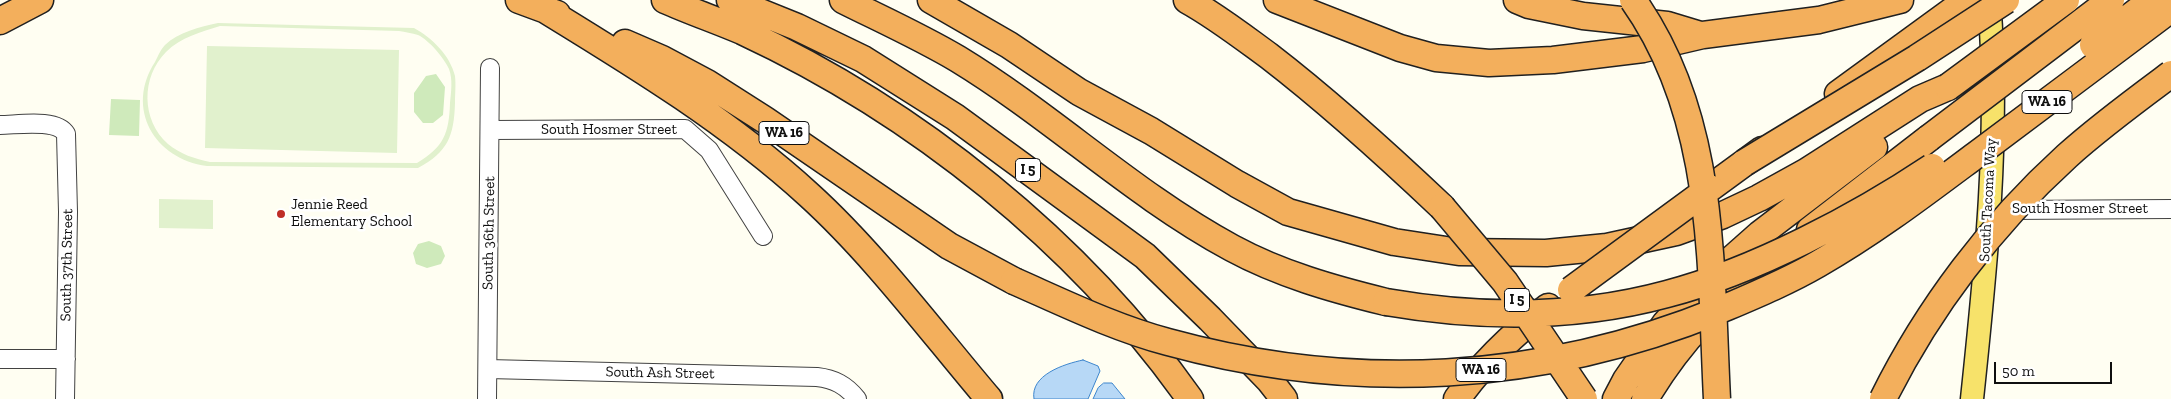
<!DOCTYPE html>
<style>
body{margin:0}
#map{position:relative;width:2171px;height:399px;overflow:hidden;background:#fffef2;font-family:"Zilla Slab",serif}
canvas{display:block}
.scale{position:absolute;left:1994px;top:362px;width:118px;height:22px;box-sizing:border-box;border:2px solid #0f0f0f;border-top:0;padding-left:6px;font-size:15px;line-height:18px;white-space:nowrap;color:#0f0f0f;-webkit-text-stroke:4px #fff;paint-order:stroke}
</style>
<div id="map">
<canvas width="2171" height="399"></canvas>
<div class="scale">50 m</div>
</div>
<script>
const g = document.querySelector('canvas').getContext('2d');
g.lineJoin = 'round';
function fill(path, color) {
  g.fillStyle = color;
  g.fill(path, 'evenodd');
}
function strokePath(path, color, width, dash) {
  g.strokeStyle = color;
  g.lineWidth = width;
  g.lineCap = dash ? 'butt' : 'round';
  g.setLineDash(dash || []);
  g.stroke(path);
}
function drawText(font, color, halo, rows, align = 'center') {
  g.font = font + ' "Zilla Slab",serif';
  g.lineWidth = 5;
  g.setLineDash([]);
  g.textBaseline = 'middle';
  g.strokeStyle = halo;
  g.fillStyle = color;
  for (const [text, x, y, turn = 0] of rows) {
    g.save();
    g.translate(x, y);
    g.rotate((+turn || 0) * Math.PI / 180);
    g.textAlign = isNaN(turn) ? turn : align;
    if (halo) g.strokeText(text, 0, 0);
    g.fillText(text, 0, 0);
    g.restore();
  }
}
fill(new Path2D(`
 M436 74 445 87 443 115 433 123H423L414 112V93L426 76Z
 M111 99 140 100 139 136 109 135Z
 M429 241 441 246 445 256 441 264 427 268 416 264 413 253 418 244Z`), '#cfeabb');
fill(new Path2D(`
 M218 23 414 28C432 38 450 55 455 76 456 84 455 95 455 103 454 136 448 152 418 168L207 166C154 159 125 108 155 62 158 56 161 49 165 45 178 32 200 27 218 23ZM220 26 399 31C405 32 412 33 418 35 429 40 444 58 449 69 453 79 451 93 450 103 449 133 444 147 417 163L210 162C195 159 180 154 168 144 141 120 141 77 166 52 181 37 201 32 220 26Z
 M207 46 399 50 397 153 205 148Z
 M159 199 213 200V229L159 228Z`), '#e1f1cd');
const water = new Path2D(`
 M1083 360 1098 366 1100 371 1088 399H1034C1030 375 1064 364 1083 360Z
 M1104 383H1112L1125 399H1093L1098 388Z`);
fill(water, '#b7d8f6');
strokePath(water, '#3e86cd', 1);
const minor = new Path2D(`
 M0 125C17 125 57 118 66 134L68 212 65 399
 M490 130 685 129 709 150 763 236
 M2007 210 2171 209
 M0 359H66
 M488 369 817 377C834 379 846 385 857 399
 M487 399 490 68`);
const major = new Path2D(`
 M1972 399C1986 267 2000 133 1989 0`);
const highway = new Path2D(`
 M519 0 557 14
 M665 0C690 11 716 20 742 31 916 112 1079 242 1190 399
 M730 0 797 27 863 59 955 117 1145 256 1210 319 1270 381 1284 399
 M843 0C881 19 921 37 958 59 1053 117 1134 195 1232 248 1280 274 1333 289 1386 302
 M931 0 1009 45 1079 92 1151 131 1237 184 1288 212 1394 242 1459 252 1546 253 1607 247 1676 232 1723 215 1759 198 1806 172 1920 99 1948 87
 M1187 0C1216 16 1243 37 1269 56 1330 103 1386 154 1442 207
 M1277 0 1400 48 1436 58 1489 63 1553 60 1643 49 1703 35 1819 20 1900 0
 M1517 0 1529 5 1583 16 1667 25 1700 35
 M541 7C634 64 728 121 809 195 874 254 932 332 989 399
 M0 21 40 0
 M625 43 662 59 707 83 765 120 949 246 1014 281
 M1838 94 1967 0
 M1710 188 1762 150
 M1810 230 1929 138
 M1457 399C1483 362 1513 334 1548 307
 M1616 399 1626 380 1665 324 1690 296 1760 234 1874 147
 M1645 399C1680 340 1719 301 1773 259`);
strokePath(minor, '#424242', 20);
strokePath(major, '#202020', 25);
strokePath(highway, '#202020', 29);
strokePath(minor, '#fff', 18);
strokePath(major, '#f7e26a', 22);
strokePath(highway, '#f3af5c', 26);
const highwayBridge = new Path2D(`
 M1633 0C1716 117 1710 262 1717 399
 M2093 45 2152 0
 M1948 87 2066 0
 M1929 138 2111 0
 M1744 163 1917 58 2006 0
 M1442 207 1505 282 1584 399
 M1014 281C1064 303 1115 328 1168 342 1354 393 1541 383 1720 310 1753 296 1787 282 1818 264 1874 232 1925 193 1976 155 2041 106 2106 58 2171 9
 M1571 290 1710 188
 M1386 302C1479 318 1575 319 1667 294 1755 271 1857 217 1932 167
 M1883 399C1928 308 1992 224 2067 156 2099 127 2136 100 2171 74`);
strokePath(highwayBridge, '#202020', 29, []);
strokePath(highwayBridge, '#f3af5c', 26);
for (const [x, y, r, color] of [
 [281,214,5,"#bf2e27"]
]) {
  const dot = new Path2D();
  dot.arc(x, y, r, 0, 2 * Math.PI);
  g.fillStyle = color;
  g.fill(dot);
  strokePath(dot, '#fff', 2);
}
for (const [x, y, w] of [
 [2047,102,50],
 [784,133,50],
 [1028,170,25],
 [1517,300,25],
 [1481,370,50]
]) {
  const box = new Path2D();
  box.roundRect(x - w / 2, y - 11.5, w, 23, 4);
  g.fillStyle = '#fff';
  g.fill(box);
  strokePath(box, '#0f0f0f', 1);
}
drawText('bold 14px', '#0f0f0f', null, [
 ["WA 16",2047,102],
 ["WA 16",784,133],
 ["I 5",1028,170],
 ["I 5",1517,300],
 ["WA 16",1481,370]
]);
drawText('15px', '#0f0f0f', '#fff', [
 ["South Hosmer Street",609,130],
 ["South Tacoma Way",1988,200,-87],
 ["South Hosmer Street",2080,209],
 ["South 36th Street",489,233,-89],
 ["South 37th Street",67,265,-89],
 ["South Ash Street",660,373,1]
]);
drawText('15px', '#0f0f0f', '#fff', [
 ["Jennie Reed",291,205],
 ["Elementary School",291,222]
], 'left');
</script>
